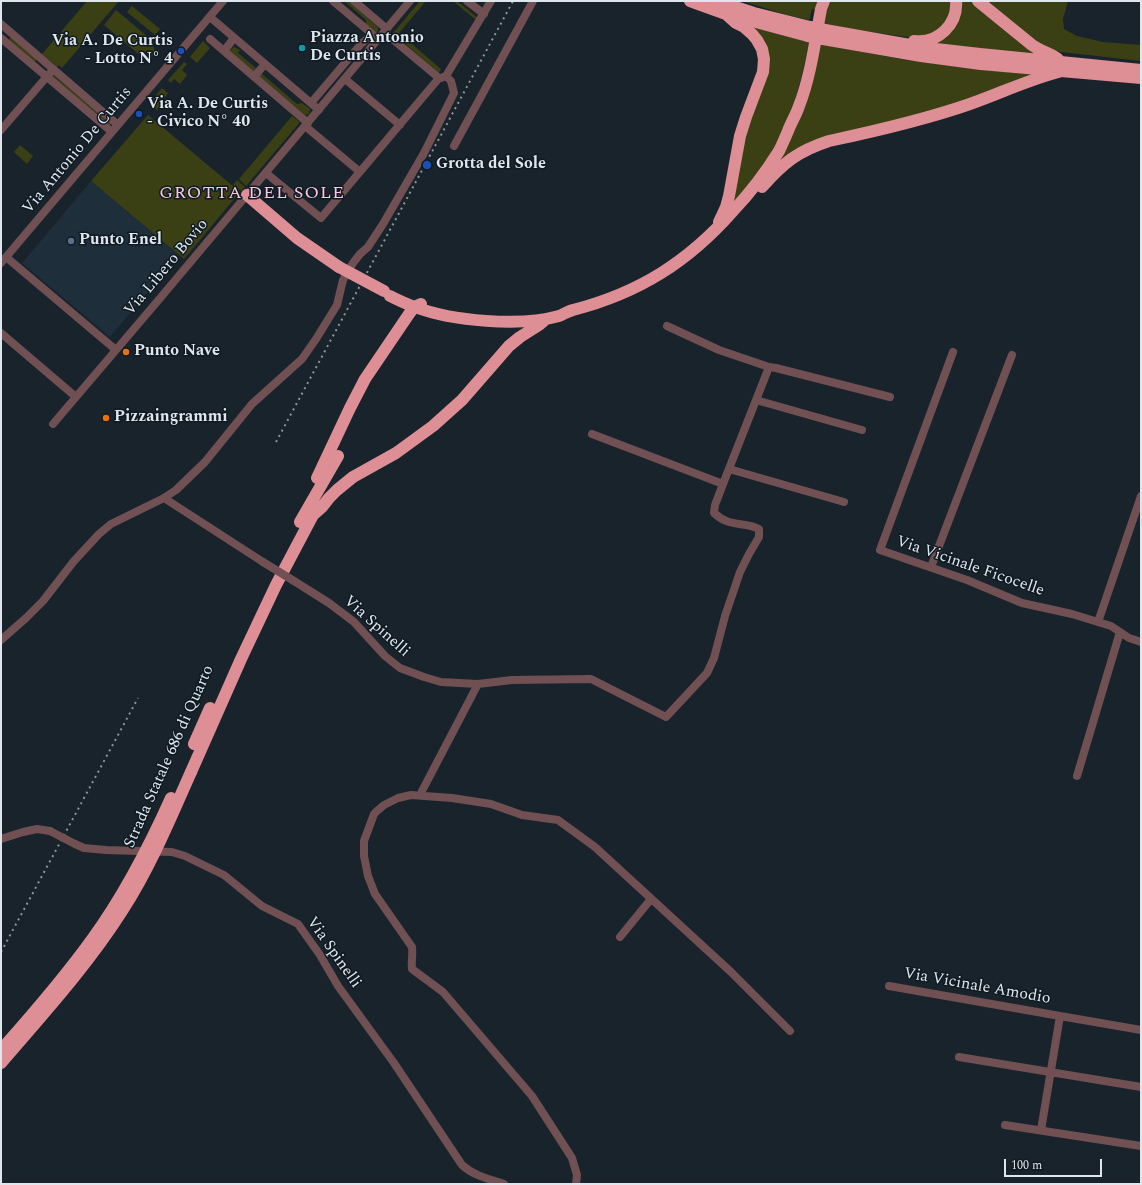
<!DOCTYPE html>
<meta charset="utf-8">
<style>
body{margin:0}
#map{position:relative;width:1142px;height:1185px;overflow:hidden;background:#18232c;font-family:Spectral,serif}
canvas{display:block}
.frame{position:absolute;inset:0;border:2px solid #dfe6ed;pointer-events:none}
.scale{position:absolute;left:1004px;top:1159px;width:98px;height:18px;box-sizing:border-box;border:2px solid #dfe6ed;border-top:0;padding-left:5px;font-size:12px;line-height:14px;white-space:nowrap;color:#dfe6ed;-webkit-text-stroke:3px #0f1a22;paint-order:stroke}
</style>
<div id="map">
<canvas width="1142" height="1185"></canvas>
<div class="frame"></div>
<div class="scale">100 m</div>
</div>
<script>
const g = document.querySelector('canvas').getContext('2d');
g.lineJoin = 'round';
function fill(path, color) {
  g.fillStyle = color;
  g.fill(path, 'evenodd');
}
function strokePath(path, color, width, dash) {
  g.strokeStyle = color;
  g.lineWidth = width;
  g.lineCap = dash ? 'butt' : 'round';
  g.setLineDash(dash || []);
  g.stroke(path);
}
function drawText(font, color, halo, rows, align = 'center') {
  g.font = font + ' Spectral,serif';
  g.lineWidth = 3;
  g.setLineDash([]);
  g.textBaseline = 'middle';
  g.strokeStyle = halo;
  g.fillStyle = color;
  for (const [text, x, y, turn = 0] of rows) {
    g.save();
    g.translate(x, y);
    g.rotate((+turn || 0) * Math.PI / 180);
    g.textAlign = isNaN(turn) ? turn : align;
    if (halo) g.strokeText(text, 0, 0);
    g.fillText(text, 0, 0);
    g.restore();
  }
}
fill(new Path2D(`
 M91 181 179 255 110 337 22 263Z`), '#1e2e3b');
fill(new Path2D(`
 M87 1H119L62 68 59 65 57 67 42 54Z
 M344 1H348L378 27V31L375 33 366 26V20Z
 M420 1H426L399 33 441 69 439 73 393 33Z
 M453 1H457L478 18 476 20Z
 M742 1H818L816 10 812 9 809 20 787 15Z
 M828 1H953L946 27 921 39 822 25Z
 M961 1H972L1040 55 934 45Z
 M986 1H1068L1063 19 1064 29 1077 36 1103 42 1141 45V61L1061 52 1045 48Z
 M132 6 160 29 155 35 127 12Z
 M116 10 154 42V49L156 51 148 62 104 25Z
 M752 27 809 42C802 79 793 114 774 147 763 168 748 187 733 205L741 150 764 80Z
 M11 37 37 60 34 62 9 40Z
 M203 41 210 48 197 63 190 57Z
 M819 44 901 59 962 67 1036 73 991 93 797 151 778 161Z
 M234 47 240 50 238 53 257 69 254 72 231 53 230 50Z
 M184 62 187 64 182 70 187 75 180 84 174 79 171 83 168 80Z
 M261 73 297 104 302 103 310 109 309 114 305 115 259 76Z
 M52 74 111 123 110 125 52 77Z
 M162 88 168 93 162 101 163 103 157 110 149 103Z
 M148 115 240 192 184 259 91 181Z
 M292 116 300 122 246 186 239 179Z
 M20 145 33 156 27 164 14 152Z
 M237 180 245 187 241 191 233 185Z`), '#3b4014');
strokePath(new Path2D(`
 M333 1 378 39
 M354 1 387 29
 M467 1 484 14
 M210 17 319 110
 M1 24 118 125
 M1 38 112 132
 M234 38 224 51 308 123
 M210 39 224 51
 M254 77 265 64
 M441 78 446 76 491 1
 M345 79 400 125
 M311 103 361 44 367 39H378
 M305 126 360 172
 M1 130 50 73
 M454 146 533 1
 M266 173 321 218 439 78 384 32
 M6 257 116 350
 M1 263 223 1
 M667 326 719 350 769 367 776 368 890 397
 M1 333 76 397
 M953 352 880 550 967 580 1022 603 1072 614 1111 626 1129 638 1141 642
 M756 400 862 430
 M53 424 156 303 410 1
 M592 434 723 484
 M729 469 844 502
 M164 498 263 562
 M931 567 1012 355
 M294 581 329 603 354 622 385 656 400 668 424 677 441 682 478 684 512 680 591 679 666 717 707 673 714 658 725 616 740 572 749 554 759 537V529C743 521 730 528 714 513L715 505 723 484 769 367
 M1098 622 1141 496
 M1 640 26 618 43 601 74 561 99 534 111 524 164 498 176 490 205 462 252 404 302 359 316 339 337 305 343 280 353 263 360 254 368 247 383 224 424 153 454 93 451 81 446 76
 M1077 776 1120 632
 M422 791 478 684
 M1 839 23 832 37 829 50 831
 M75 844 84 848 106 850 172 852 185 856 224 875 262 906 298 924 320 955 338 986 394 1063 462 1165C474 1176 489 1179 504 1184
 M620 937 651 899
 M889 986 1060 1016
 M959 1057 1141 1087
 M1005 1125 1141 1146
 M1041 1130 1060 1016 1141 1030
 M576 1184 577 1175 572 1158 532 1096 443 992 412 969C411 962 413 955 412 947L375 894 368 876 364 856V841L374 814 377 811 384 805 398 798 411 795 452 798 491 804 522 815 558 820 595 847 731 972 790 1031`), '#705052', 8);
strokePath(new Path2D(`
 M690 1 726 14 808 36
 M717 1 754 13 810 27
 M978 1 1032 45C1040 51 1050 53 1058 59
 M825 30 927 48 980 54 1141 70
 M823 39 921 56 981 64 1141 78
 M914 41C938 44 958 24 956 1
 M762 187C783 163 798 151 829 141 876 131 924 120 970 104 1001 93 1030 79 1062 71
 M247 195 297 238 339 267
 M719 222 726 207 729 196 740 136 746 117 763 72 764 59 762 49 757 40 752 34 744 27 736 23 726 14
 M390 296C398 300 406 304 415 307 452 321 520 327 559 316 564 314 568 311 573 310 639 293 688 262 733 211 750 193 766 172 779 151 782 145 785 138 788 131 791 123 796 115 799 106 811 75 815 41 821 9L824 1
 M317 478 350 408 365 379 409 314 414 307 421 304
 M300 522 338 456
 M194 744 210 708
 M191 772 241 659 276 585 313 515 322 507 329 498 337 490 353 477 396 453 433 426 462 400 509 346 520 337 539 325 546 319`), '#de8e95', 12);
strokePath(new Path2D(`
 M276 442 513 1
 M1 952 138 698`), '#8c959d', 2, [2, 4]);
strokePath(new Path2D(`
 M263 562 294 581
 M50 831 75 844`), '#705052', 8);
strokePath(new Path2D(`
 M810 27 825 30
 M808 36 823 39
 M339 267 384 291
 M1 1050C33 1014 65 977 93 938 125 894 149 847 171 798
 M1 1063C43 1014 87 966 122 911 150 868 170 819 191 772`), '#de8e95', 12);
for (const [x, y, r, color] of [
 [302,48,4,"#0f9aa8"],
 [181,51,4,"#1a4fb4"],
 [139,114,4,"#1a4fb4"],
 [427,165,5,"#1a4fb4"],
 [71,241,4,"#5c6f8a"],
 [126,352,4,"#e8710a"],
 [106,418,4,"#e8710a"]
]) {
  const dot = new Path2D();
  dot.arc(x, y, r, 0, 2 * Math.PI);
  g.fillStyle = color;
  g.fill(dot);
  strokePath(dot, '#0f1a22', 1.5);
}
drawText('bold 16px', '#dfe6ed', '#0f1a22', [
 ["Piazza Antonio",310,39],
 ["De Curtis",310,57],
 ["Via A. De Curtis",173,42,"right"],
 ["- Lotto N° 4",173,60,"right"],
 ["Via A. De Curtis",147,105],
 ["- Civico N° 40",147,123],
 ["Grotta del Sole",436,165],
 ["Punto Enel",79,241],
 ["Punto Nave",134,352],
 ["Pizzaingrammi",114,418]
], 'left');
drawText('16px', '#dfe6ed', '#0f1a22', [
 ["Via Antonio De Curtis",78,151,-50],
 ["Via Libero Bovio",167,268,-50],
 ["Via Vicinale Ficocelle",970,567,19],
 ["Via Spinelli",376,627,42],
 ["Strada Statale 686 di Quarto",170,757,-66],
 ["Via Spinelli",333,953,55],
 ["Via Vicinale Amodio",977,987,10]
]);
g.letterSpacing = '1px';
drawText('18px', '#f6c9e1', '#0f1a22', [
 ["GROTTA DEL SOLE",252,194]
]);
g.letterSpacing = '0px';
</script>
